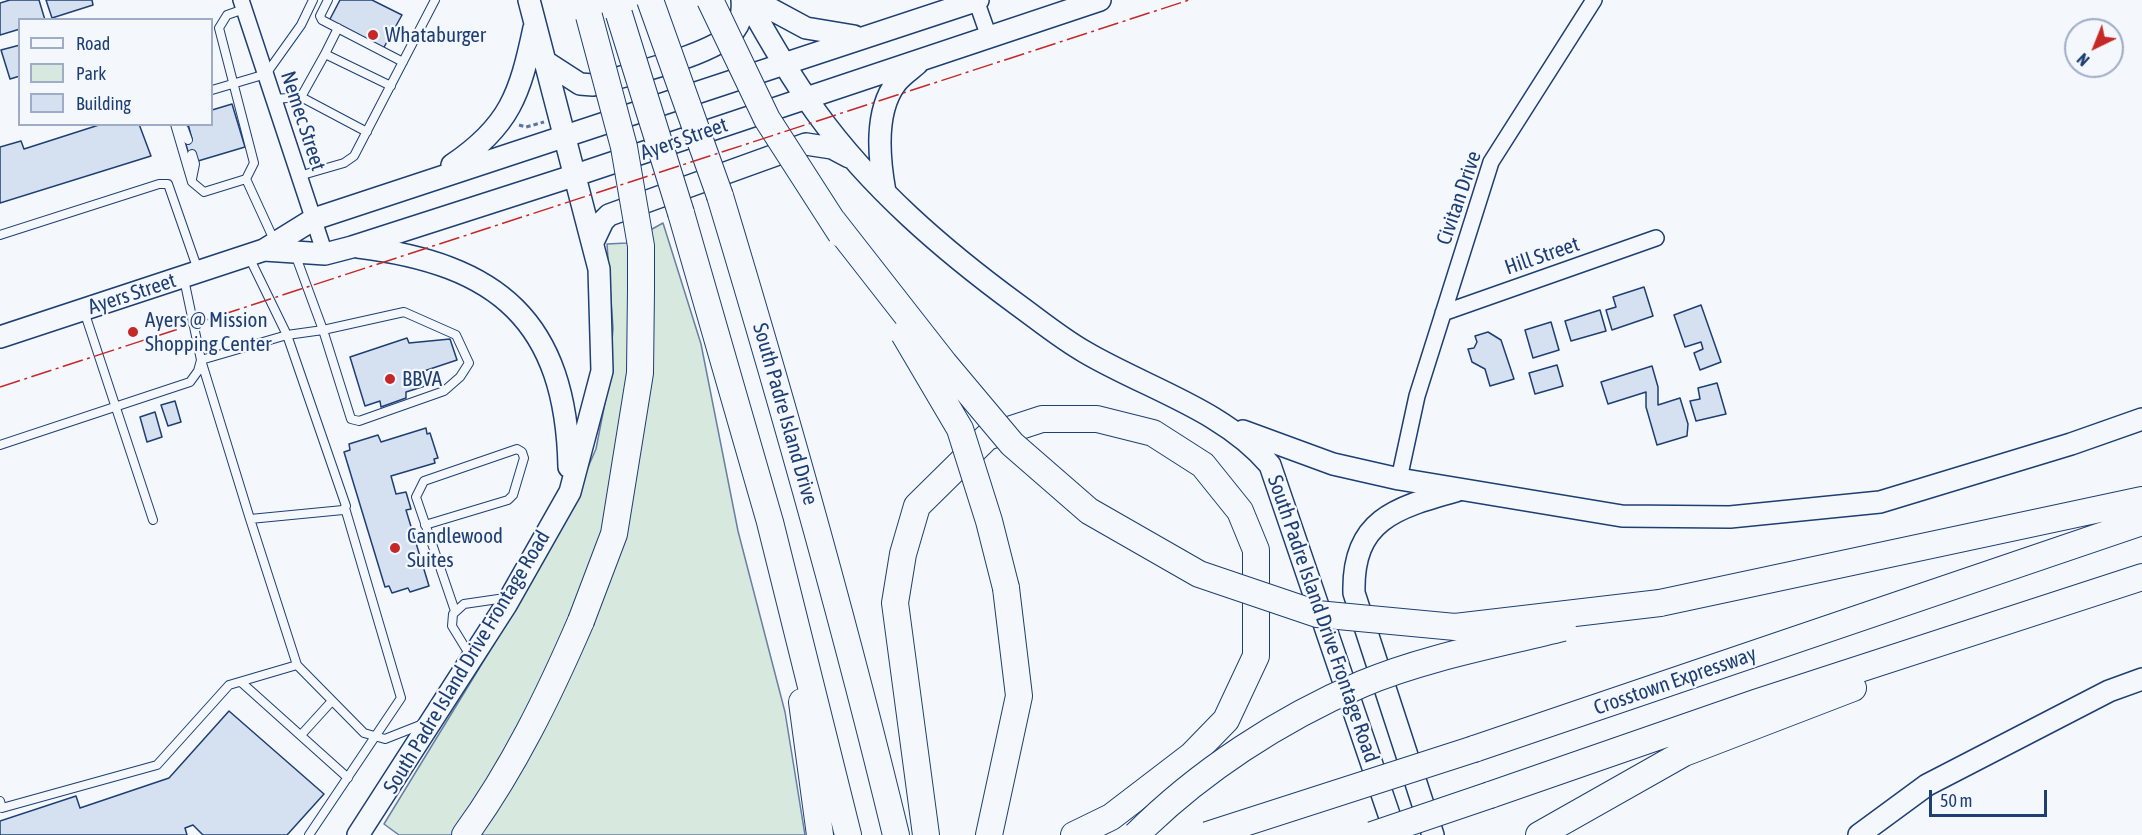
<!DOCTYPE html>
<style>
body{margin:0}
#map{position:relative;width:2142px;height:835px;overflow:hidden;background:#f4f7fb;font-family:"Asap Condensed",sans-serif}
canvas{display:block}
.legend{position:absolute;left:18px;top:18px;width:195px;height:108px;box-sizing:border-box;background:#f4f7fb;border:2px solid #9eadc5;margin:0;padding:8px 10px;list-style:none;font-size:18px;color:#1d3f73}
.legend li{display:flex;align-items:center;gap:12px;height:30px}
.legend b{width:30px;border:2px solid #9eadc5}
.north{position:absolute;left:2064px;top:18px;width:60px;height:60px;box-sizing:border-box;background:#f4f7fb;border:2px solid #9eadc5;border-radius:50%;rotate:223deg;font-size:16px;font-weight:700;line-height:24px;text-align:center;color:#1d3f73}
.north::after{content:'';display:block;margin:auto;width:21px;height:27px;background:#c62828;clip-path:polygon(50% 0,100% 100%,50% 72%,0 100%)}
.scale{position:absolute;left:1929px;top:790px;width:118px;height:27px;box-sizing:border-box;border:3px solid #1d3f73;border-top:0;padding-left:8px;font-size:18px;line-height:21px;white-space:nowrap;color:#1d3f73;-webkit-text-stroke:4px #f4f7fb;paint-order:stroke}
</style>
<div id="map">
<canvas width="2142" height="835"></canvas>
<ul class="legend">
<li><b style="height:8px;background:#f4f7fb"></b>Road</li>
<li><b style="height:16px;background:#d7e8df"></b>Park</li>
<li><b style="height:16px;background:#d5e0f0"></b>Building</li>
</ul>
<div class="north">N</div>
<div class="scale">50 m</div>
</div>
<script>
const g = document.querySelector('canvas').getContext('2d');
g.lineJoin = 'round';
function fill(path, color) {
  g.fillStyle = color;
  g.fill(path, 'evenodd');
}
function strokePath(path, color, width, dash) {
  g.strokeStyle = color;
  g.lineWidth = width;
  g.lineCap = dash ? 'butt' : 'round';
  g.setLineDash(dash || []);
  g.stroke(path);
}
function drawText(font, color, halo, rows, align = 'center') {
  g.font = font + ' "Asap Condensed",sans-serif';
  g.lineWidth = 4.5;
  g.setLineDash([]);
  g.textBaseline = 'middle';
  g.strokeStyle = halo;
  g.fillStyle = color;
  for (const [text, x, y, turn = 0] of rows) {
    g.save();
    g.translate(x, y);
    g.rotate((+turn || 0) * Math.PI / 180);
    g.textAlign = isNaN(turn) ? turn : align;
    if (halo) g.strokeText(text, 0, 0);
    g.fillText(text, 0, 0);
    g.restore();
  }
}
const green = new Path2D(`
 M663 223 701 344 738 531 785 712 805 835H399L384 824 508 621 566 517 596 449 609 382 613 328 607 244 627 243Z`);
fill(green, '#d7e8df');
strokePath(green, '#687fa3', 1.5);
const building = new Path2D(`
 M10 0H39L45 20H20V29L0 35V3Z
 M46 0H92L93 5 52 18Z
 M340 0H372L402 15 383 49 329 21Z
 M20 45V76L10 79 1 50Z
 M232 104 245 147 198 161 189 155 185 141 192 139 188 124H212V110Z
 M102 124H139L151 156 0 203V147L21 141 24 149Z
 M1644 287 1653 316 1612 330 1606 310 1616 307 1613 297Z
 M1701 305 1721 362 1700 370 1694 353 1703 349 1701 342 1685 347 1674 315Z
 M1600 310 1606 331 1571 341 1565 321Z
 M1551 322 1559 350 1533 358 1525 330Z
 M1488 332 1501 340 1514 379 1490 386 1485 369 1472 362 1468 349 1474 348 1477 342 1475 336Z
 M407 338 409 343 450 339 457 360 421 372 425 386 406 392V398L381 407 380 401 365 406 350 357Z
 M1557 365 1563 386 1535 394 1529 373Z
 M1652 366 1658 387V405L1680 398 1688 424 1687 436 1657 445 1646 407V392L1608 404 1601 382Z
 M1717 383 1726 414 1696 421 1690 401 1700 399 1698 388Z
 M175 401 181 422 168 426 161 405Z
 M155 412 162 437 147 442 140 417Z
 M426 428 427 434 430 433 438 458 434 459 435 463 391 476 396 494 406 492 411 509 406 510 429 586 410 592 408 588 392 593 389 586 385 587 344 452 350 450 349 444 378 435 381 442Z
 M229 711 324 794 287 835H203L193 825 185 828 187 835H0V821L76 796 80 808 169 778Z`);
fill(building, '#d5e0f0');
strokePath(building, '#1d3f73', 1.5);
const lane = new Path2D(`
 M328 0 320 16 322 20 403 62
 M325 54 338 28
 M212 90 266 74 301 25 313 0
 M301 97 325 54 391 86
 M274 99 301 97 367 132
 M175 124 192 182 204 192 246 179 254 163 219 28 227 15 244 9
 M178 124 184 129 188 140
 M192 154 195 164 192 179
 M299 176 344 163 354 156 435 0
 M246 179 274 240
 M0 235 159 184H168L198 270
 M249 257 287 335 346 506 343 510 250 519 297 665 364 733 385 739 423 724
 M84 311 153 520
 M0 445 190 382 198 371 201 360 184 279
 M250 519 201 360 287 335 323 330 404 312 456 335 469 363 460 377 444 391 359 421 351 419 323 330 295 254
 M425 525 508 500 513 495 524 458 522 452 517 449 424 481 416 497 455 611
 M471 657 452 626 453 614 464 604 505 598
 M241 682 348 778
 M301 735 331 702
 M0 801 2 808 157 765 229 685 297 665
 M309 835 401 698 345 508`);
const street = new Path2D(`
 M241 0 325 254
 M976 0 989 37
 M1443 313 1656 238
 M1399 479 1417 396 1491 162 1594 0`);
const secondary = new Path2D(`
 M747 0C768 38 790 76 816 112 871 188 943 250 1018 305 1040 321 1062 339 1085 352 1146 388 1224 410 1270 465L1396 835
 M754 0 806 28 854 36
 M546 62 580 84 593 85C625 75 715 55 734 31 741 22 743 10 742 0
 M452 165C510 126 520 94 534 28
 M885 192C879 159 874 112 896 83 901 76 910 70 917 64
 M593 242 603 221 609 215 806 144 832 148 849 157
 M358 247C498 264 566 321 569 467
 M264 250 325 254 352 247 576 175 1100 0
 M0 337 264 250 314 219 978 0
 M1243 431 1333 464 1399 479 1622 516 1730 517 1880 502 2071 444 2142 419
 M358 835 506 605 570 492 602 371 599 269 529 0
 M1433 835 1354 593C1352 520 1395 508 1456 491
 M1859 835 1927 785 2109 691 2142 679`);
const highway = new Path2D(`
 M720 196C784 408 844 620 896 835
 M681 213 770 522 848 835
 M1660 603 2142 500
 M802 702 820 835
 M1474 749 2142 522
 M1490 795 1755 703 2142 577
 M465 835C513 769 549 695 581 621
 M926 835 895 603 903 554 917 506 987 437 1042 419H1097L1153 433 1203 465 1240 511 1256 550V656L1226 720 1192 755 1111 817 1074 835
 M989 835 1019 696 1006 588
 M1539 835 1684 753 1853 688`);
strokePath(lane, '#1d3f73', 10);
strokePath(street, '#1d3f73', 18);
strokePath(secondary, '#1d3f73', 24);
strokePath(highway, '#1d3f73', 28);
strokePath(new Path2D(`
 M519 125 526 127 544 122`), '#5e769c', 3, [4.5, 3]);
strokePath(lane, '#f4f7fb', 8);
strokePath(street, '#f4f7fb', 15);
strokePath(secondary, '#f4f7fb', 21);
strokePath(highway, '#f4f7fb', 26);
const highwayBridge = new Path2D(`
 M650 0 720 196
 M710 0 767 119 841 234
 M619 14 681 213
 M833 221 944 363 1012 444 1089 511 1199 574 1317 614 1455 627 1660 603
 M904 334 960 429 989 521 1006 588
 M581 621 614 534 640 373 641 289V246L624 147 589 16
 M1136 835C1199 772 1280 719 1362 684 1423 658 1499 644 1563 628
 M1207 835 1474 749
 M1372 835 1490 795`);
strokePath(highwayBridge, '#1d3f73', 28, []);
strokePath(highwayBridge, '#f4f7fb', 26);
strokePath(new Path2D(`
 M0 387 1189 0`), '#c62828', 1.5, [21, 4.5, 3, 4.5]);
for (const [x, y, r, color] of [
 [373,35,6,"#c62828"],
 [133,332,6,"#c62828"],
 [390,379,6,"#c62828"],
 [395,548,6,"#c62828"]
]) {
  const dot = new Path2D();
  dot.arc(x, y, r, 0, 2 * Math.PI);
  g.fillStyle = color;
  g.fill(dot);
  strokePath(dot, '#f4f7fb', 2);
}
drawText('21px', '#1d3f73', '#f4f7fb', [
 ["Whataburger",385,35],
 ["Ayers @ Mission",145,320],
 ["Shopping Center",145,344],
 ["BBVA",402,379],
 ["Candlewood",407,536],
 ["Suites",407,560]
], 'left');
drawText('21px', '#1d3f73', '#f4f7fb', [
 ["Nemec Street",303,121,72],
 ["Ayers Street",684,139,-19],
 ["Civitan Drive",1459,198,-71],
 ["Hill Street",1542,256,-19],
 ["Ayers Street",132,294,-18],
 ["South Padre Island Drive",785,414,74],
 ["South Padre Island Drive Frontage Road",1323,619,71],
 ["South Padre Island Drive Frontage Road",467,662,-59],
 ["Crosstown Expressway",1675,681,-19]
]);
</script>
